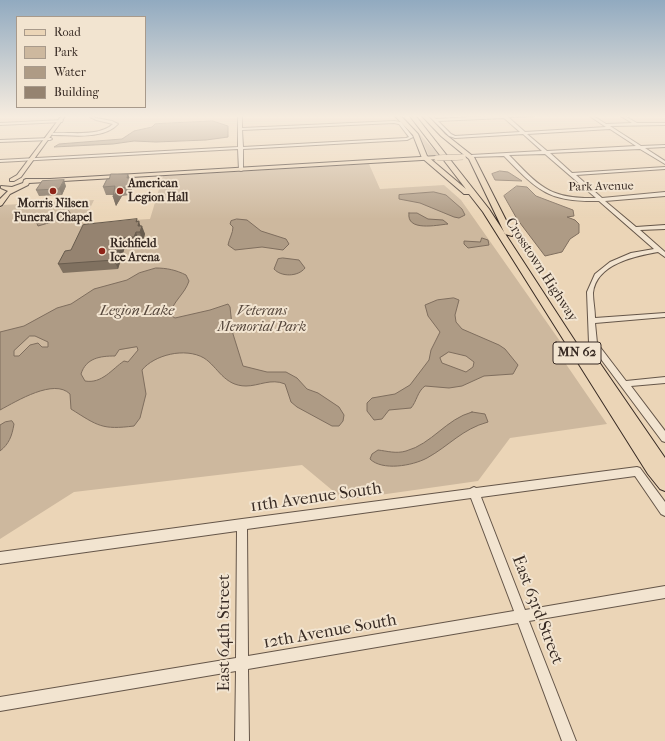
<!DOCTYPE html>
<style>
body{margin:0}
#map{position:relative;width:665px;height:741px;overflow:hidden;background:#ebd5b7;font-family:"IM FELL French Canon",serif}
canvas{display:block}
.legend{position:absolute;left:16px;top:16px;width:130px;height:92px;box-sizing:border-box;background:#f2e4d0;border:1px solid #a89a8b;margin:0;padding:5px 7px;list-style:none;font-size:12px;color:#382b24}
.legend li{display:flex;align-items:center;gap:8px;height:20px}
.legend b{width:20px;border:1px solid #a89a8b}
</style>
<div id="map">
<canvas width="665" height="741"></canvas>
<ul class="legend">
<li><b style="height:5px;background:#ebd5b7"></b>Road</li>
<li><b style="height:11px;background:#cdb89e"></b>Park</li>
<li><b style="height:11px;background:#ae9b85"></b>Water</li>
<li><b style="height:11px;background:#958370"></b>Building</li>
</ul>
</div>
<script>
const g = document.querySelector('canvas').getContext('2d');
g.lineJoin = 'round';
function fill(path, color) {
  g.fillStyle = color;
  g.fill(path, 'evenodd');
}
function strokePath(path, color, width, dash) {
  g.strokeStyle = color;
  g.lineWidth = width;
  g.lineCap = dash ? 'butt' : 'round';
  g.setLineDash(dash || []);
  g.stroke(path);
}
function drawText(font, color, halo, rows, align = 'center') {
  g.font = font + ' "IM FELL French Canon",serif';
  g.lineWidth = 4;
  g.setLineDash([]);
  g.textBaseline = 'middle';
  g.strokeStyle = halo;
  g.fillStyle = color;
  for (const [text, x, y, turn = 0] of rows) {
    g.save();
    g.translate(x, y);
    g.rotate((+turn || 0) * Math.PI / 180);
    g.textAlign = isNaN(turn) ? turn : align;
    if (halo) g.strokeText(text, 0, 0);
    g.fillText(text, 0, 0);
    g.restore();
  }
}
fill(new Path2D(`
 M400 115H402L440 156H429L421 138Z
 M369 164 380 189 444 185 461 200 562 344 557 351 607 424 510 438 478 481 344 500 302 465 74 492 0 539V208L2 205 94 200 83 223 150 219 163 176Z`), '#cdb89e');
const water = new Path2D(`
 M213 121 228 126V137L206 140 156 142 134 141 113 144 54 147 59 144 122 139 134 131 152 127 155 124Z
 M500 171 508 172 522 181 495 180 492 174Z
 M517 186 527 187 536 196 573 210 574 216 567 217 575 220 579 224V233L570 239 562 252 545 256 517 219 504 196Z
 M434 192 446 195 462 209 465 215 459 218 454 217 420 203 399 199V195Z
 M69 211 74 220 64 222 62 219 38 226 35 219Z
 M409 213H417L428 219 443 220 448 224C437 225 406 232 409 213Z
 M237 219 247 220 261 231 286 239 289 244 283 250 262 247 235 250 228 245C229 239 233 233 233 227L230 224 231 221Z
 M482 238 488 240 489 245 468 248 464 244V241L480 242Z
 M283 258 299 260 305 268C298 277 281 277 274 269L278 259Z
 M156 268C167 268 176 270 186 275L189 281C185 294 172 302 170 315L175 318 210 310 228 304 230 307 233 334 243 366 267 372H286L297 378 307 389 318 393 339 407 344 415 343 421 339 426H332L297 407 291 402 285 384C271 378 259 386 246 386 224 386 218 367 204 358 185 347 154 355 142 370L146 394 140 418 134 426C102 430 98 426 71 409L70 394C54 378 17 401 0 410V332L24 326 57 308 71 304 94 289 127 280 139 273ZM30 336H35L48 342V347H42L38 343 30 345 19 356H14V351ZM137 347 138 350 128 362 124 361C112 369 102 384 85 381L81 374C86 358 100 356 115 356L119 350Z
 M454 298 459 300 455 315 456 322 462 329 499 345 505 349 518 365 513 374 484 376 462 386 449 388 425 386C417 392 417 401 411 408L389 410 382 419 374 420 367 411V403L372 398 395 394 410 385 429 360 431 350 440 332 428 316 425 305 437 300ZM449 352 466 356 474 362 473 367 466 372 442 363 440 358Z
 M472 412 485 414 488 422C462 429 449 446 427 458 412 466 382 471 370 459L372 454 378 450C387 451 396 454 406 451 432 444 446 419 472 412Z
 M12 421 14 424C12 436 9 444 0 451V425L5 422Z`);
fill(water, '#ae9b85');
strokePath(water, '#7f6e5e', 1);
const minor = new Path2D(`
 M91 115H95L94 117 96 118 112 121 118 124C103 140 73 135 53 135L51 134 53 133C71 132 99 137 113 124L96 120 90 117Z
 M238 115H242V128L394 121 401 122 413 137 407 140 243 149V170L241 171 239 170 238 149 0 162V160L238 147ZM394 123 399 124 409 137 406 138 243 147 242 130Z
 M428 115H432L436 119 501 115H536L534 116 508 117 525 132 606 127 588 115H592L606 124 632 123 619 115H623L637 123H665V125L610 126 641 146 665 145V147L645 148 665 161V164L640 149 550 153 572 173 665 167V169L576 175 602 198 665 192V196L605 201 636 227 665 225V229L640 230 665 252V257L658 252C635 256 596 264 593 293 593 301 595 310 595 318L665 313V317L595 323 597 343 626 381 665 377V383L631 386 665 431V442L662 441 589 343 587 292 595 274 610 262 631 253 654 249 599 201C548 202 538 191 504 156L471 157 469 156 471 155 542 151 523 134 455 138 449 136ZM504 118 520 132 455 136 451 134 438 121ZM610 129 636 146 547 151 527 134ZM545 154 596 198C549 199 540 187 509 155Z
 M63 120 62 122 0 125V123Z
 M51 138 52 139 50 140 0 142V140Z
 M637 467 640 468 665 502V516L661 514 635 476 481 497 525 610 665 586V598L529 621 576 741H562L518 623 248 669 249 741H235L236 671 0 711V697L236 658 237 531 0 564V552L242 519 470 489 474 487 476 488ZM471 498 514 611 248 656 247 529Z`);
const major = new Path2D(`
 M62 115H66L21 177 14 181H10V179L17 175Z
 M437 156 440 158 439 159 29 183 28 185 10 194 2 205 0 206V199L8 191 1 188V186L12 187 23 183 24 180 26 179H50Z`);
const highway = new Path2D(`
 M394 115H400L418 134 427 156 466 189 409 115H415L489 209 588 361 593 358 597 359 665 458V491L660 489 648 474 483 212 469 194H464L422 158 413 135Z
 M421 115H427L445 134 474 157 513 234 512 236 505 234 469 159 441 136Z`);
strokePath(minor, '#655649', 2);
strokePath(major, '#382b24', 2);
strokePath(highway, '#382b24', 2);
fill(minor, '#f2e4d0');
fill(major, '#ebd5b7');
fill(highway, '#ebd5b7');
const majorBridge = new Path2D(`
 M437 158 463 157`);
strokePath(majorBridge, '#382b24', 6, []);
strokePath(majorBridge, '#ebd5b7', 5.5);
fill(new Path2D(`
 M130 178 133 186 130 195 122 196 116 206 113 197V195H106L103 187Z
 M66 186 62 195 39 196 36 190Z
 M137 222 141 226 145 234 143 241H139L137 246 125 247 118 269 63 273 58 264 71 250Z`), '#807160');
fill(new Path2D(`
 M128 174 130 179V178L133 186 130 195 127 187V178Z
 M64 180 66 186 62 195 59 189Z
 M119 188 122 196 116 206 113 197Z
 M137 219 138 224 139 221 141 228 142 226 145 234 143 241 136 222Z
 M136 232 139 241 137 246 134 237Z
 M122 238 125 247 118 269 114 260Z`), '#685c4e');
const building = new Path2D(`
 M111 174H128L127 178H130L127 187 119 188 113 197 115 186 103 187 107 179H109Z
 M64 180 59 189 36 190 42 181Z
 M137 219 136 222 139 221 138 226H142L140 232H136L134 237 122 238 114 260 58 264 65 251 71 250 83 225Z`);
fill(building, '#958370');
strokePath(building, '#685c4e', 1);
const sky = g.createLinearGradient(0, 0, 0, 219);
sky.addColorStop(0, '#91aac0');
sky.addColorStop(0.53, '#f6ecdf');
sky.addColorStop(1, '#f6ecdf00');
g.fillStyle = sky;
g.fillRect(0, 0, 665, 219);
for (const [x, y, r, color] of [
 [53,191,4,"#8f2418"],
 [120,191,4,"#8f2418"],
 [102,251,4,"#8f2418"]
]) {
  const dot = new Path2D();
  dot.arc(x, y, r, 0, 2 * Math.PI);
  g.fillStyle = color;
  g.fill(dot);
  strokePath(dot, '#f2e4d0', 1.5);
}
drawText('bold 12px', '#382b24', '#f2e4d0', [
 ["American",128,184],
 ["Legion Hall",128,198],
 ["Morris Nilsen",53,204,"center"],
 ["Funeral Chapel",53,218,"center"],
 ["Richfield",110,244],
 ["Ice Arena",110,258]
], 'left');
drawText('12px', '#382b24', '#f2e4d0', [
 ["Park Avenue",601,187,-1]
]);
for (const [x, y, w] of [
 [577,353,48]
]) {
  const box = new Path2D();
  box.roundRect(x - w / 2, y - 11, w, 22, 3);
  g.fillStyle = '#f2e4d0';
  g.fill(box);
  strokePath(box, '#382b24', 1);
}
drawText('bold 13px', '#382b24', null, [
 ["MN 62",577,353]
]);
drawText('14px', '#382b24', '#f2e4d0', [
 ["Crosstown Highway",541,270,57]
]);
drawText('italic 14px', '#56473c', '#f2e4d0', [
 ["Veterans",262,312],
 ["Memorial Park",262,328]
]);
drawText('italic 15px', '#56473c', '#f2e4d0', [
 ["Legion Lake",137,311]
]);
drawText('17px', '#382b24', '#f2e4d0', [
 ["11th Avenue South",316,498,-8],
 ["East 63rd Street",537,610,69],
 ["12th Avenue South",330,632,-10],
 ["East 64th Street",225,633,-90]
]);
</script>
